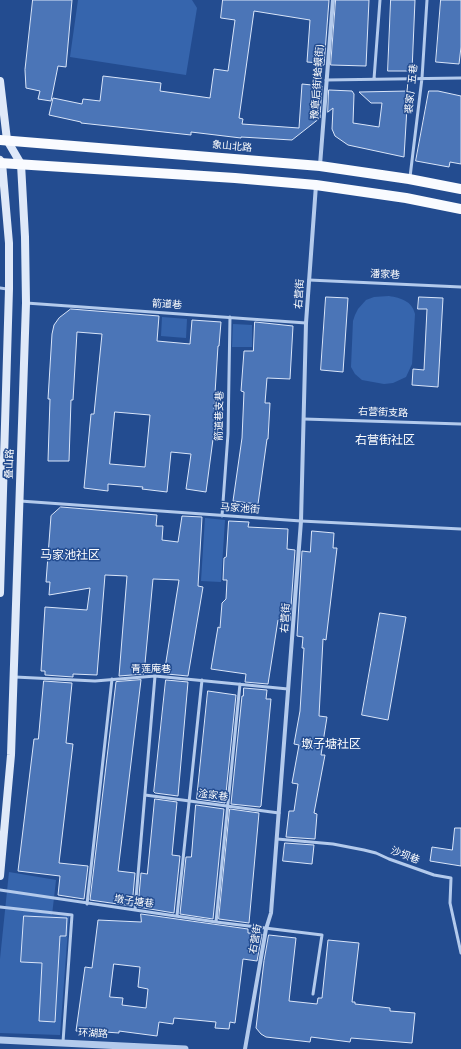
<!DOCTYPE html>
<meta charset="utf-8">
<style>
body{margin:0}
canvas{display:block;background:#234c90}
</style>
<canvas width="461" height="1049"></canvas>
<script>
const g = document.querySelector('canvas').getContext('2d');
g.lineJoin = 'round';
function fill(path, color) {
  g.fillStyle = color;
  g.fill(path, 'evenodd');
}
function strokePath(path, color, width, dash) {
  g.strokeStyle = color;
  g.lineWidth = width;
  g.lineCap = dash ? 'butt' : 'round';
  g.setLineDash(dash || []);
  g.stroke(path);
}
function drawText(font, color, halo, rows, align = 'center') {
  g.font = font + ' "Titillium Web","Noto Sans SC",sans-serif';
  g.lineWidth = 3;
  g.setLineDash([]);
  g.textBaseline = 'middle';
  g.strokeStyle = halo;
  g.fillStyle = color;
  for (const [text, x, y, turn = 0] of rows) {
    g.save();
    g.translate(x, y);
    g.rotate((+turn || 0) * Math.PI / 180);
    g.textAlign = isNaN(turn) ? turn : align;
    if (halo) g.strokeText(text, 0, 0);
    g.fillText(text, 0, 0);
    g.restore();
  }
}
fill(new Path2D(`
 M78 0H192L197 8 186 75 70 57Z
 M389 296C401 298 412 301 415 314L412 364 406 377 393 383 384 384 362 380 355 374 351 367 353 321 355 315 358 309 366 300 374 297Z
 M162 317 187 319 186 338 161 336Z
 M233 324 252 325V347H232Z
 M205 518 225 520 221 582 201 581Z
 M9 872 56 880 52 915 69 916 60 1035 0 1033V959Z`), '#3665ad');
const building = new Path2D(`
 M33 0H72L66 67 58 66 51 101 38 99 40 91 26 88 25 70Z
 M223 0H329L324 65H320V63L307 62 310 20 254 11 239 118 243 119 242 124 299 128 302 84 322 86 320 118 292 140 241 137V138L191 132V135L81 123V122L49 115 53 98 82 104 83 99 100 101 103 76 161 83 160 91 210 98 214 69 228 71 235 20 221 18Z
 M336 0H369L366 66 331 65Z
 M391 0H415L412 71H388Z
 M441 0H461V47L459 64 436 62Z
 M329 90 352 91 354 94 353 123 379 127 382 103H371L359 92 408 91 404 157 348 145 335 136 332 129 333 108 328 112Z
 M429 91H438L461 96V164L450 162 449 167 416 161Z
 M326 297 348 298 343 372 321 370Z
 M419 297 443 298 438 387 412 385 413 369 424 370 427 309H418Z
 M71 309 159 316 157 341 190 344 192 320 221 322 219 346H218L214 409H217L206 492 186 489 191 454 171 452 167 492 142 489 143 487 108 484V491L84 488 91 414H94L102 334 77 332 73 400H71L69 461H48L50 399H48L52 334 54 325 59 318ZM115 412 150 415 145 467 110 464Z
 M255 322 293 326 290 379 267 378 265 403H270L268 439H267L258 504 233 501 242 438 244 392 241 391 244 351H253Z
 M61 507 157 515 156 526H163L162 540 178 542 182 516 202 517 198 586 203 587 188 676 167 674V668H165L179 580 153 579 144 674 119 676 127 576 105 575 97 675 73 674V677L45 675V671H41L45 607 87 610 90 588 49 595 50 582H46L51 516Z
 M229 521 249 522 248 527 288 529 287 549 295 550 290 621 278 620 268 684 245 682 246 674 211 669 218 627 220 628 222 603 226 599 227 580H223L224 558 226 557Z
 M312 531 334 533 333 548H337L326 640 323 639 319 716 327 717 321 755H325L314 813 317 814 315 839 286 837 289 811H294L298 784 292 783 299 745 294 744 300 711 304 648H302L303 637 297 636 302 551 310 552Z
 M380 613 406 617 388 720 362 715Z
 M141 680 118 871 135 873 132 906 90 900 116 682Z
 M166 680 188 682 178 796 155 793 154 792Z
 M44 681 72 683 66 743 73 744 59 863 88 866 84 899 58 895 60 876 18 871 34 739H38Z
 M244 688 267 690 266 699H271L261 806 260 807 231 804 242 696H243Z
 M208 691 236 695 225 803 197 799Z
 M155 799 177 802 172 855 180 856 174 913 138 907 141 873 147 874Z
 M196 805 224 809 213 919 180 914 186 857H191Z
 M230 809 259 813 249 923 219 919Z
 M455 828H461V866L430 861 432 847 452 850Z
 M285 843 314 845 312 864 283 861Z
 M141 914 248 929V933L262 934 257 961 243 959 235 1023 230 1022 229 1029 215 1028 216 1022 174 1018 173 1024 159 1022 157 1036 119 1031V1033L105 1032 104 1035 76 1031 85 967 92 968 98 920 141 922ZM114 964 140 967 138 987 148 989 146 1008 122 1005 123 998 110 997Z
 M24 916 67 918 66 936H60L55 1022 39 1021 42 963 21 962Z
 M269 935 296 938 289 1001 317 1004 318 998H322L328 940 359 943 352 1002H355V1004L390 1008V1011L415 1013 412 1043 351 1038 350 1042 311 1037 310 1042 266 1037 261 1034 256 1028 264 961Z`);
fill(building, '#4b75b7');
strokePath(building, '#d9e5f9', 1);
strokePath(new Path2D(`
 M374 79 380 0
 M326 80 461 78
 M410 177 422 78 427 0
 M309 280 461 287
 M0 288 7 289
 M26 303 306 323
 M304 419 461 424
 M20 501 301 521 461 529
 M222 516 228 434 230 317
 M15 677 95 681 155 676 288 689
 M145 795 279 813
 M277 839 333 844 364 850 376 853 389 859 434 875 451 878 450 903 461 953
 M0 890 216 922 322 935 313 994
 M87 904 112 679
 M0 907 72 915 63 1042
 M135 910 155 676
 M177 916 202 680
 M216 922 240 684`), '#b3caec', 3);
strokePath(new Path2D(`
 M320 165 333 0
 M245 1049 266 929 271 913 301 521 306 323 316 185`), '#b3caec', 4);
strokePath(new Path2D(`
 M0 1040 185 1049`), '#b3caec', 7);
strokePath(new Path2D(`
 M0 81 7 140 21 164 25 237 26 303 11 755 0 876
 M0 160 2 163 9 243V289L0 593`), '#dfe9f9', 8);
strokePath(new Path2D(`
 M0 140 320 166 409 179 461 189
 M0 163 235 178 316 185 406 198 461 209`), '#f9fbff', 10);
drawText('10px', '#fff', '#234c90', [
 ["豫章后街(蛤蟆街)",318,82,-86],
 ["裘家厂五巷",412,89,-84],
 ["象山北路",232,147,5],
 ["潘家巷",385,275,3],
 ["右营街",300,294,-86],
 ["箭道巷",167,305,4],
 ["右营街支路",383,413,2],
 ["箭道巷支巷",220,416,-89],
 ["叠山路",10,464,-88],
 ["马家池街",240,509,4],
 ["右营街",286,618,-86],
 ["青莲庵巷",151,670],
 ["淦家巷",213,796,7],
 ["沙坝巷",405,856,21],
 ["墩子塘巷",134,902,8],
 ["右营街",256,939,-79],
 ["环湖路",93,1034,3]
]);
drawText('12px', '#fff', '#234c90', [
 ["右营街社区",385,441],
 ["马家池社区",70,556],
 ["墩子塘社区",331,745]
]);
</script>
